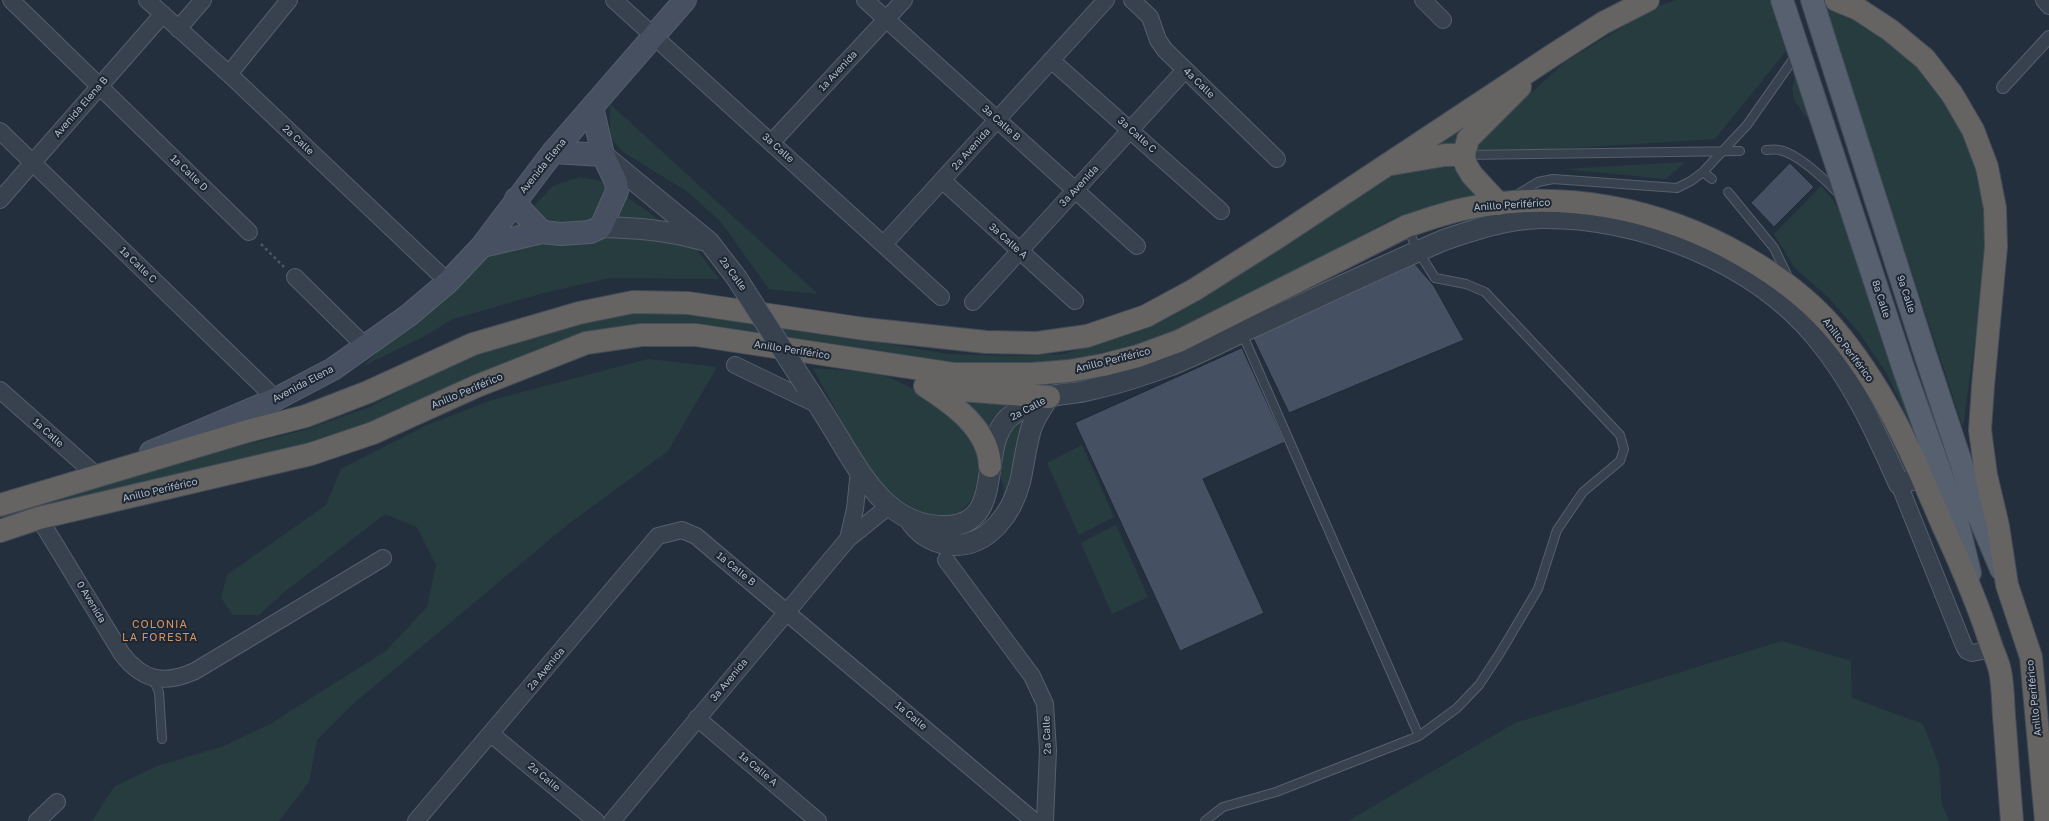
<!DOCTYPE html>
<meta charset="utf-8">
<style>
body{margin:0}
canvas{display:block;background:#242f3e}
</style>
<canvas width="2049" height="821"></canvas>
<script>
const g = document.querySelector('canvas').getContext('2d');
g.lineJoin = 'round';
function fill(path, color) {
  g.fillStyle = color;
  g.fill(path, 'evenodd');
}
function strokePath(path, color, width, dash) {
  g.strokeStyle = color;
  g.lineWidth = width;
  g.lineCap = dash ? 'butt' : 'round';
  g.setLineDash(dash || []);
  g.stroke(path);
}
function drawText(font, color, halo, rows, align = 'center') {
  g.font = font + ' "Golos Text",sans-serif';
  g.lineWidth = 4;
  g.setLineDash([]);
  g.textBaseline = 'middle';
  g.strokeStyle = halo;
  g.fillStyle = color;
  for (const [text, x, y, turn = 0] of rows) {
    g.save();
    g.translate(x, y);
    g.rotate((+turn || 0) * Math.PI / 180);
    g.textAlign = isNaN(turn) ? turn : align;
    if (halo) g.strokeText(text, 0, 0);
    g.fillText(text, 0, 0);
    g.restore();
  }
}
fill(new Path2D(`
 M1677 0H1775L1790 46 1715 139 1477 154 1474 145 1565 62 1656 7Z
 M1825 9 1844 12 1886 38 1927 75 1968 139 1982 184 1988 245 1963 427Z
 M1799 68 1816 127C1798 107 1784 96 1799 68Z
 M610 104 818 294 769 289 721 222 688 192 623 152 610 137Z
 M1486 110 1454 145 1420 151Z
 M1685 162 1666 179 1564 169Z
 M1449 163 1471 188 1474 197 1396 217 1201 320 1141 345 1065 364H951L639 327 338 439 0 523V510L100 481 305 430 370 407 474 351 579 320 633 312H694L949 354 1013 356 1064 354 1136 332 1222 286 1387 175Z
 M580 177 605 182 647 211 693 245 719 279 610 278 547 292 453 319 423 337 363 366 529 211 553 186Z
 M1821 186 1833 200 1858 248 1925 455 1887 374 1860 334 1829 298 1794 267 1774 234Z
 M648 359 717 367 668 451 567 525 355 702 317 740 309 782 279 821H92L114 787 157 766 224 746 270 724 386 651 427 607 436 565 417 527 385 514 283 593 259 615H233L221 598 227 575 326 505 341 469 427 425 492 400Z
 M813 368C833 370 862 370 882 375 908 382 963 419 974 445 979 456 981 475 979 487 976 497 959 516 948 518 930 521 899 500 886 489 868 473 859 452 847 431 836 410 824 389 813 368Z
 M950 393 1017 402 988 434Z
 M1030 413 1013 474 1003 500 1004 487 998 471 1004 437 1014 422Z
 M1082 445 1114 517 1079 535 1047 463Z
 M1116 525 1148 597 1112 614 1081 543Z
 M1782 641 1851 661 1852 698 1923 724 1939 765 1942 805 1949 821H1348L1515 723Z`), '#263c3f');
const building = new Path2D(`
 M1790 163 1814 187 1774 227 1751 203Z
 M1415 264 1434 286 1464 340 1289 413 1253 338Z
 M1242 348 1285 442 1203 479 1264 613 1180 651 1075 423Z`);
fill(building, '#455162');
strokePath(building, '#1f2835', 1);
const service = new Path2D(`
 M1766 150C1770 150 1775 149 1779 150 1797 153 1826 180 1839 194
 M1465 155 1740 151
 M1703 172 1712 179
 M1728 192 1774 248 1789 279
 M1515 196 1538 182 1553 179 1677 188 1691 181 1703 172 1747 125 1797 54
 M1242 333 1419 736
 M152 677 159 692 162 739
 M1205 821 1223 807 1276 792 1419 736 1457 708 1479 685 1500 653 1538 589 1557 530 1583 492 1620 461 1624 449 1620 435 1485 292 1466 284 1435 278 1418 251 1407 227`);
const pedestrian = new Path2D(`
 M2003 87 2049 37`);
const minor = new Path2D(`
 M11 0 249 232
 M147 0 229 74 448 282
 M614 0 941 297
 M865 0 1137 246
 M1132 0 1150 17 1158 40 1165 50 1277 159
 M1423 0 1443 20
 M2044 0 2049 6
 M178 29 203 0
 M1051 60 1221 211
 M229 74 289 0
 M0 131 276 399
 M772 142 904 0
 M942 180 1075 301
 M0 200 163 14
 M884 244 1106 0
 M295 277 366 347
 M973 302 1185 70
 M735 365 818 405
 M0 390 96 475
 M1899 484 1964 646 1967 651 1972 653 1992 649
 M39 518 122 654C143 681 164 685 195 671L383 558
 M848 539 855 509 859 471
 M946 560 1032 676 1045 704 1048 750 1045 821
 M697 718 818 821
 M491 734 596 821
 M37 821 57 802
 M416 821 658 536 682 530 696 536 1034 821
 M612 821 848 539 889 506`);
const tertiary = new Path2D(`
 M603 155 709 242 736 277
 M601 227C637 228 667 230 702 240
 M806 386C819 405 831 425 843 445 866 483 893 526 943 526 1012 527 972 438 1015 413 1025 408 1038 401 1048 397 1061 393 1076 394 1089 390 1117 384 1144 375 1171 365 1198 354 1223 341 1249 329 1314 299 1378 268 1444 240 1476 229 1506 219 1541 218 1639 217 1753 261 1816 337 1853 381 1876 432 1899 484L1922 477
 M911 522C922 537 936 544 955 545 989 545 1012 513 1020 482 1024 464 1026 446 1031 429 1035 417 1042 407 1049 397`);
const secondary = new Path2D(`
 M553 152 603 155
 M516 199 522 211 542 232
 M482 246 542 232 561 234 590 232 601 227 617 191 616 182 603 155 592 107
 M151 452 276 399 333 369 409 315 448 282 482 246 553 152 685 0`);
const primary = new Path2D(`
 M1782 0 1904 370 1956 516 1970 573
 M1812 0 1928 363 1979 517 2001 569`);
const trunk = new Path2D(`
 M1836 0 1858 9 1890 30 1925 59 1952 94 1973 130 1987 167 1995 208 1996 247 1983 386 1980 430 1986 475 1998 526 2007 585 2031 657 2046 821
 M1392 164 1445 155H1464
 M1499 204 1472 175 1466 165 1464 155 1468 139 1520 87
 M931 380 962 390 1049 397
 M925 386C953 404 989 429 990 466
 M0 505 248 431 306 416 368 392 473 344 579 313 633 302 688 303 865 329 986 342 1037 343 1087 336 1146 316 1194 290 1278 237 1553 55 1603 23 1648 0
 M0 531 39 518 311 454 373 433 477 386 586 343 641 335H696L954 374H1032L1069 371 1103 365 1138 356 1179 341 1407 226C1426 220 1445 213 1464 209 1560 188 1661 208 1745 257 1776 275 1807 298 1831 325 1884 386 1912 453 1943 526 1961 565 1977 601 1990 642 1993 652 1998 661 2000 671 2003 685 2003 701 2004 716 2007 751 2009 786 2012 821`);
strokePath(service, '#565f6c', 10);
strokePath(pedestrian, '#565f6c', 14);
strokePath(minor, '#565f6c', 18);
strokePath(tertiary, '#565f6c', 22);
strokePath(secondary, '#565f6c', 24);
strokePath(primary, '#414a57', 24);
strokePath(trunk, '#434c59', 24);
strokePath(new Path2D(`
 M261 244 284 267`), '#44595c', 2.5, [3, 3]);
strokePath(service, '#38414e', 8);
strokePath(pedestrian, '#38414e', 12);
strokePath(minor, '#38414e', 16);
strokePath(tertiary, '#38414e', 20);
strokePath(secondary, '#465061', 22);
strokePath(primary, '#56606e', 22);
strokePath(trunk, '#656462', 22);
const tertiaryBridge = new Path2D(`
 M736 277 806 386`);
strokePath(tertiaryBridge, '#565f6c', 22, []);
strokePath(tertiaryBridge, '#38414e', 20);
drawText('10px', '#b4bcc9', '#1d2633', [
 ["1a Avenida",838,71,-47],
 ["4a Calle",1199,83,44],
 ["Avenida Elena B",81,107,-49],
 ["3a Calle B",1001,123,42],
 ["3a Calle C",1137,135,42],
 ["2a Calle",298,140,43],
 ["3a Calle",778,148,42],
 ["2a Avenida",971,149,-48],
 ["Avenida Elena",543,166,-51],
 ["1a Calle D",189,173,44],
 ["3a Avenida",1079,186,-47],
 ["Anillo Periférico",1512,205,-4],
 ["3a Calle A",1008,241,42],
 ["1a Calle C",138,265,44],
 ["2a Calle",733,274,54],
 ["9a Calle",1906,294,72],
 ["8a Calle",1881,299,72],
 ["Anillo Periférico",792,350,9],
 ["Anillo Periférico",1848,350,53],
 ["Anillo Periférico",1113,360,-14],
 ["Avenida Elena",303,384,-28],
 ["Anillo Periférico",467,391,-23],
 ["2a Calle",1028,409,-28],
 ["1a Calle",48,433,42],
 ["Anillo Periférico",160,490,-13],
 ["1a Calle B",736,569,39],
 ["0 Avenida",91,602,59],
 ["2a Avenida",546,669,-50],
 ["3a Avenida",729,680,-50],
 ["Anillo Periférico",2034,698,-96],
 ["1a Calle",911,716,40],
 ["2a Calle",1047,735,-92],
 ["1a Calle A",758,769,40],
 ["2a Calle",544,777,40]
]);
g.letterSpacing = '1px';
drawText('11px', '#d59563', '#1d2633', [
 ["COLONIA",160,625],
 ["LA FORESTA",160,638]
]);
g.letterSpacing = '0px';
</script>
